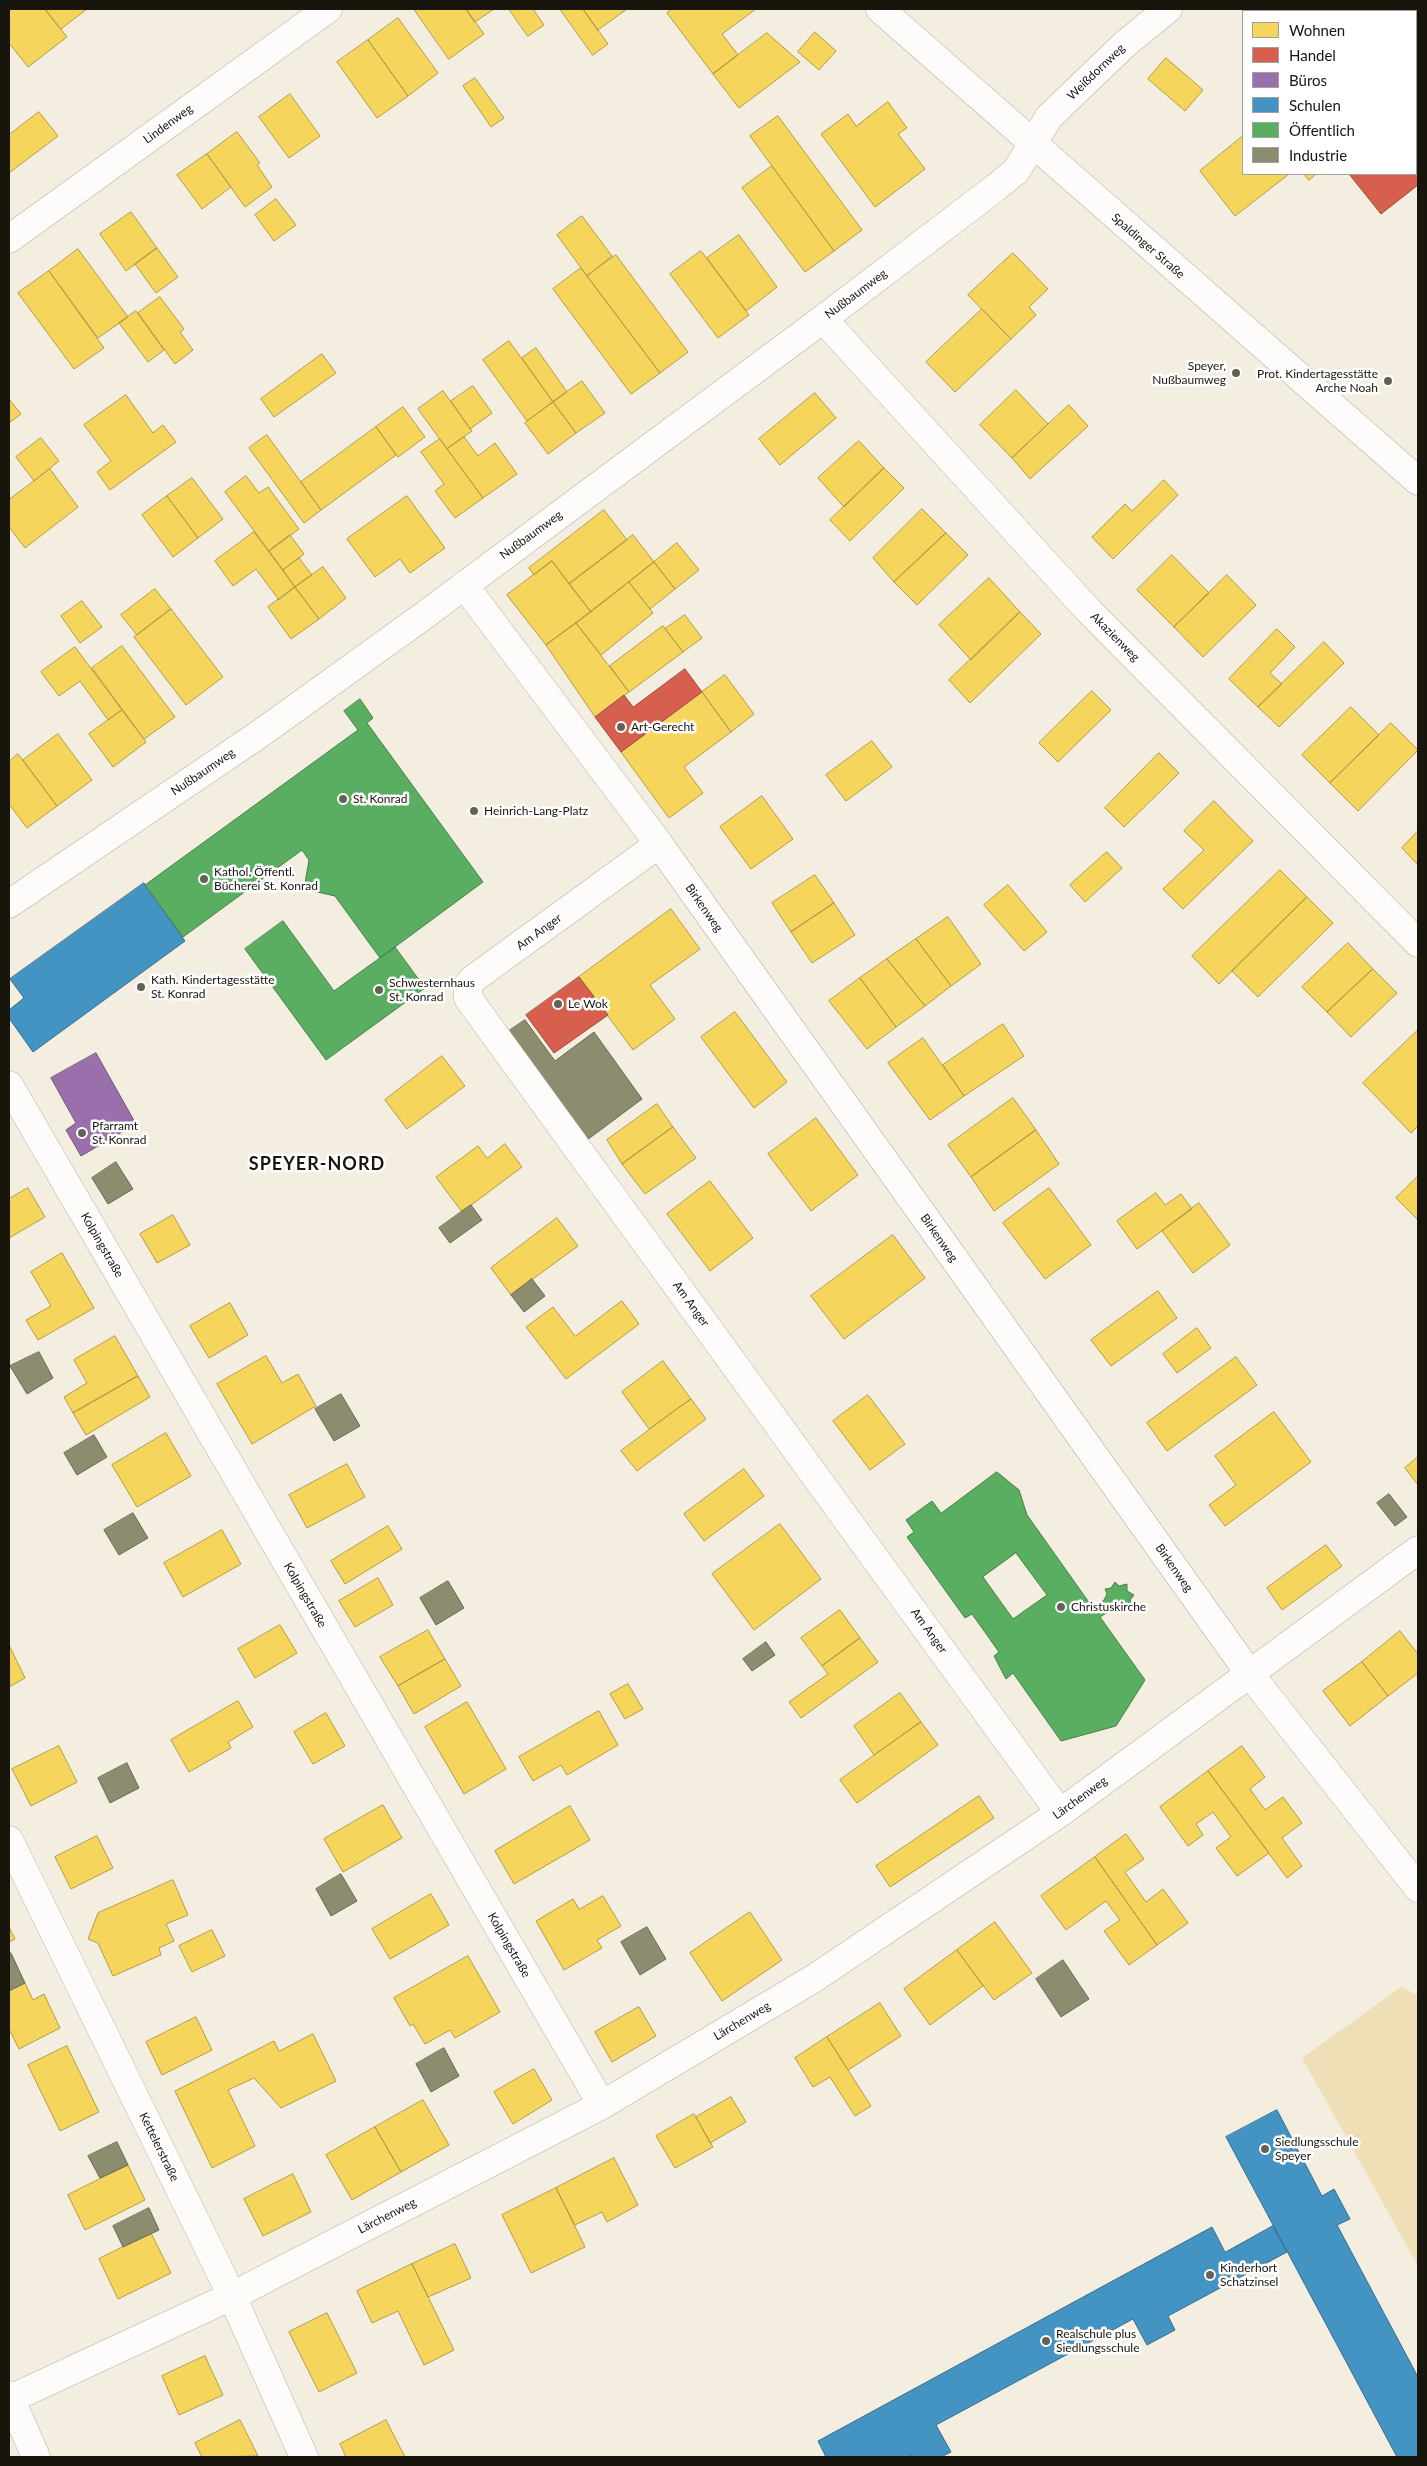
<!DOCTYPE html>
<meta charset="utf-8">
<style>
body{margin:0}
#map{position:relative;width:1427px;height:2466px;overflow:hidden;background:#f3eedf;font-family:Lato,sans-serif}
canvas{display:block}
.frame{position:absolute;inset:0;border:10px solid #18150c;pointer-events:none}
.legend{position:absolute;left:1242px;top:10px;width:175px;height:165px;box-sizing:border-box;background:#fff;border:1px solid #a3a19e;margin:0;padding:6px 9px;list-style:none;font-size:15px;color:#18150c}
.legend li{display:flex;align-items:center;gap:10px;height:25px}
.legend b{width:25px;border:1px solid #a3a19e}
</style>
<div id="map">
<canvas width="1427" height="2466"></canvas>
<div class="frame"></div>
<ul class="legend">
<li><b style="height:14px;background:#f6d55c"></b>Wohnen</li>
<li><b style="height:14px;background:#d6604d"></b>Handel</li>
<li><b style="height:14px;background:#9970ab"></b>Büros</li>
<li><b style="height:14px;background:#4393c3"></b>Schulen</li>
<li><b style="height:14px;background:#5aae61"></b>Öffentlich</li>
<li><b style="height:14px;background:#8c8c6e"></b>Industrie</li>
</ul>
</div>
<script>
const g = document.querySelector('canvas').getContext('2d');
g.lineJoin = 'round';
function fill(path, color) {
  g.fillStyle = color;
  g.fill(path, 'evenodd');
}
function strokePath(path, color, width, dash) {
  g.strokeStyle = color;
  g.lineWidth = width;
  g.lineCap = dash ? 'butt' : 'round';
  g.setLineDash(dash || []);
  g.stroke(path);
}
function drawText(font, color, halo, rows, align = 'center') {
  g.font = font + ' Lato,sans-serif';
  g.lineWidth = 5;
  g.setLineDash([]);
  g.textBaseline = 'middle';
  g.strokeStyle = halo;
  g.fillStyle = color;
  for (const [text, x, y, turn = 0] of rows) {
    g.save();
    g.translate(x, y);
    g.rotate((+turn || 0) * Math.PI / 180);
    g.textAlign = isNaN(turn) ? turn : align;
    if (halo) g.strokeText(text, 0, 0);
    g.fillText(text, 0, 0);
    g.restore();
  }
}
fill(new Path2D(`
 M1401 1987 1418 1995V2266L1302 2058Z`), '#eedfb7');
const homes = new Path2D(`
 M9 9H45L67 37 28 67 9 43Z
 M45 9H87L61 29Z
 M414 9H466L484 34 449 59Z
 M466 9H494L475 22Z
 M509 9H533L544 25 528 36Z
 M560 9H583L608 44 593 55Z
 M583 9H627L598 30Z
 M673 9H756L722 34 738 55 713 74 667 13Z
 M398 18 438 73 408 96 368 40Z
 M815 32 836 51 819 70 798 52Z
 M767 33 800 62 739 108 713 74Z
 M368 40 408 96 377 118 337 62Z
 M1166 58 1203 90 1185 111 1148 79Z
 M475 78 504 118 491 127 463 86Z
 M290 94 320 136 289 158 259 117Z
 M888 102 907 128 898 134 925 169 875 207 821 134 848 114 856 126Z
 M39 112 58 136 9 173V135Z
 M778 116 862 230 834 251 750 136Z
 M237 132 260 163 257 165 272 187 245 207 207 154Z
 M1243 136V174H1289L1235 216 1200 171Z
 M207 154 231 187 202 209 177 175Z
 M772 166 834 251 805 272 742 188Z
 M1304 174H1316L1309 180Z
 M276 199 296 225 274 241 255 215Z
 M131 212 157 248 126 271 100 234Z
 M582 216 612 256 587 276 557 235Z
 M739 235 777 287 746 311 707 258Z
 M157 248 178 277 156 293 135 264Z
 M78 249 128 317 98 338 49 271Z
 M701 251 749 315 718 338 670 274Z
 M1013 253 1048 289 1029 307 1036 315 1011 339 968 295Z
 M616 255 688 352 660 373 587 276Z
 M581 268 660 373 631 394 553 289Z
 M49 271 104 348 74 369 18 293Z
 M160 297 184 329 180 332 193 350 175 364 138 313Z
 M982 309 1011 339 955 392 926 362Z
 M136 311 164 350 148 362 119 323Z
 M509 341 553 402 527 421 483 360Z
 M536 348 567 392 553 402 522 358Z
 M322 354 336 373 274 417 261 399Z
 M582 381 605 413 576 433 553 402Z
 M473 386 492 413 470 429 451 401Z
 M1016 390 1048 424 1012 458 980 425Z
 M443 391 472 431 447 449 418 409Z
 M815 393 836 418 780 465 759 439Z
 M126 395 153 433 163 425 176 442 110 490 97 472 111 461 84 425Z
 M9 399 21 414 9 423Z
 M553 402 576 433 548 454 525 423Z
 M1069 405 1088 426 1030 479 1012 458Z
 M403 407 425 437 398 457 376 427Z
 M376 427 396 455 321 510 301 482Z
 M267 435 321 510 304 523 249 448Z
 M464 437 478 456 495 443 517 474 483 498 447 449Z
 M41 438 59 461 34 481 16 457Z
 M440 439 483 498 455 518 435 491 444 484 421 452Z
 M859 441 884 468 844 507 818 478Z
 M884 468 904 488 850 541 830 520Z
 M50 469 78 507 25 548 9 527V500Z
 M246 476 259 493 268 487 299 529 269 551 225 492Z
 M192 478 223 519 198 538 167 496Z
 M1164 480 1178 495 1113 559 1092 537 1125 504 1132 511Z
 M167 496 198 538 173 557 142 515Z
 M407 496 445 548 410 573 400 559 375 577 347 539Z
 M922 509 946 533 894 582 873 558Z
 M604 510 627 540 569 584 552 561 534 575 529 568Z
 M254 532 295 587 279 600 256 569 233 586 215 561Z
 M946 533 968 555 917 605 894 582Z
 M290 535 304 554 283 570 269 551Z
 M633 535 654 562 591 612 569 584Z
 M677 543 699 570 675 589 654 562Z
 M1172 555 1209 593 1174 627 1137 590Z
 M299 558 312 575 295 587 283 570Z
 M552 561 591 612 546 645 507 595Z
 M654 562 675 589 650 609 629 582Z
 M323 567 346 598 319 619 295 587Z
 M1227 575 1256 605 1203 657 1174 627Z
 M989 578 1020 612 971 660 939 625Z
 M629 582 653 613 601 655 576 623Z
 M295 587 319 619 291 639 268 607Z
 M155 589 171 609 137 635 121 615Z
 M82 601 102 627 80 643 61 616Z
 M171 609 223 677 186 705 134 637Z
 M1020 612 1041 634 970 703 949 680Z
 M685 615 702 638 683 652 665 629Z
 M576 623 629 692 595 717 546 645Z
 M663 626 683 652 629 692 610 666Z
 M1277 629 1295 647 1270 673 1282 684 1258 707 1229 679Z
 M1324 642 1344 663 1279 727 1258 707Z
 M122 646 175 717 144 739 92 668Z
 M75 647 122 710 108 720 80 681 59 696 41 672Z
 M725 675 754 714 731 732 702 692Z
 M1092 691 1111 710 1058 762 1039 743Z
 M702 692 731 732 684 767 703 793 669 818 621 752Z
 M1351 707 1379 735 1330 783 1302 755Z
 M122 710 146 742 113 767 89 734Z
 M1391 723 1418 750 1358 811 1330 783Z
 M58 734 92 780 57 806 23 760Z
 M872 741 892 767 846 801 826 775Z
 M1159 753 1179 773 1124 827 1105 808Z
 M18 754 57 806 27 828 9 804V762Z
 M762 796 793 839 751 869 720 827Z
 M1214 801 1253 841 1183 909 1163 889 1204 850 1184 831Z
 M1418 831V865L1402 848Z
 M1107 852 1122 868 1085 902 1070 885Z
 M1280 870 1307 897 1219 984 1192 956Z
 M815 875 834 903 791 932 772 903Z
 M1008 885 1047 932 1024 951 984 905Z
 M1307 897 1333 923 1258 997 1232 971Z
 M834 903 855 935 812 963 791 932Z
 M671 909 700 949 650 985 675 1019 633 1050 579 977Z
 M948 917 981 964 951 986 916 939Z
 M916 939 951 986 925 1006 887 959Z
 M1348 943 1373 969 1327 1012 1302 987Z
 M887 959 925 1006 896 1027 860 978Z
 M1373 969 1397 993 1351 1037 1327 1012Z
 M860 978 896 1027 867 1049 829 1001Z
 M735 1012 787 1082 754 1108 701 1037Z
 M1003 1024 1024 1056 964 1096 943 1065Z
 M1418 1030V1126L1411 1133 1363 1083Z
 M923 1038 964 1096 930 1120 888 1063Z
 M442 1056 465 1086 407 1129 385 1100Z
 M1013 1098 1036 1130 971 1177 948 1145Z
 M657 1104 673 1127 622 1164 607 1140Z
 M816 1118 858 1175 811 1211 768 1154Z
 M673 1127 696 1158 645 1194 622 1164Z
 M1036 1130 1059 1164 994 1211 971 1177Z
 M505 1144 522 1167 462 1212 436 1177 478 1146 487 1158Z
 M1418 1176V1220L1396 1198Z
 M710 1181 753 1238 710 1271 667 1214Z
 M28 1188 45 1217 9 1238V1199Z
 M1049 1188 1091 1245 1045 1279 1003 1223Z
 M1156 1193 1165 1205 1181 1194 1192 1209 1137 1249 1117 1221Z
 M1199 1203 1230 1245 1193 1273 1162 1231Z
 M173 1215 190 1245 157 1263 140 1234Z
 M557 1218 578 1246 511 1295 491 1268Z
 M893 1235 925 1278 844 1339 811 1296Z
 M62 1253 94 1308 38 1340 26 1320 51 1306 31 1272Z
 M1158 1291 1177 1318 1111 1366 1091 1340Z
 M622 1301 639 1324 566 1379 526 1327 553 1307 575 1336Z
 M230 1303 248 1335 209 1358 190 1326Z
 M1197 1328 1211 1348 1177 1373 1163 1354Z
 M115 1336 138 1376 73 1413 64 1397 87 1383 74 1360Z
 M266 1356 282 1383 298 1374 316 1406 252 1444 217 1384Z
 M1236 1357 1257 1385 1167 1451 1147 1423Z
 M663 1361 691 1399 649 1429 622 1392Z
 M138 1376 150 1397 86 1435 73 1413Z
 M868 1395 905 1444 870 1470 833 1421Z
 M691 1399 706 1419 637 1471 621 1451Z
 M1274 1412 1311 1462 1225 1526 1209 1505 1236 1485 1215 1456Z
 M166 1433 191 1476 137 1507 112 1465Z
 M1418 1457V1485L1405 1468Z
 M347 1464 365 1497 307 1528 289 1495Z
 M744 1469 764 1496 704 1541 684 1514Z
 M780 1524 821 1579 754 1630 712 1574Z
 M388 1526 402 1549 345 1584 331 1561Z
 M222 1530 241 1564 183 1597 164 1563Z
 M1326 1545 1342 1566 1282 1610 1267 1588Z
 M378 1578 393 1605 355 1627 339 1601Z
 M840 1610 860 1638 822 1666 801 1638Z
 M280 1625 297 1653 255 1678 238 1649Z
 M428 1630 445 1659 398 1686 380 1657Z
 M1400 1631 1418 1654V1673L1388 1696 1362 1662Z
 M860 1638 878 1662 801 1718 789 1702 828 1674 822 1666Z
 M9 1645 25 1678 9 1687Z
 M445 1659 461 1686 414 1714 398 1686Z
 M1362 1662 1388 1696 1350 1726 1323 1691Z
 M628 1684 643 1709 625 1719 610 1694Z
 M900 1693 921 1722 874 1755 854 1726Z
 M238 1701 253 1727 228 1742 231 1748 189 1772 171 1740Z
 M467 1702 506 1769 464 1794 425 1727Z
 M599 1711 618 1745 567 1775 561 1765 533 1781 519 1757Z
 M326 1713 345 1746 313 1764 294 1732Z
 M921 1722 938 1745 857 1803 840 1780Z
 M59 1746 77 1782 31 1806 12 1769Z
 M1242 1746 1265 1777 1250 1789 1265 1810 1283 1797 1302 1823 1282 1838 1302 1866 1287 1878 1208 1771Z
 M1208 1771 1269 1853 1237 1876 1216 1848 1231 1837 1213 1812 1196 1824 1203 1835 1188 1846 1160 1807Z
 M979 1796 994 1818 890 1887 876 1866Z
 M383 1805 402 1838 343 1872 324 1839Z
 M570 1806 590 1840 514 1884 495 1851Z
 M1126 1834 1144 1859 1125 1872 1146 1902 1163 1889 1188 1923 1157 1945 1095 1857Z
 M97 1836 113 1868 71 1889 55 1857Z
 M1095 1857 1157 1945 1129 1965 1104 1931 1120 1920 1106 1901 1066 1930 1041 1896Z
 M173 1880 188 1915 166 1924 174 1941 159 1948 161 1955 113 1976 98 1943 88 1939 98 1913Z
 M431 1894 449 1925 390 1959 372 1929Z
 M603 1896 621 1926 597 1940 602 1948 564 1970 536 1921 573 1899 579 1909Z
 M750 1912 782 1960 722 2001 690 1953Z
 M995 1922 1032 1973 994 2000 957 1950Z
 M9 1927 15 1939 9 1942Z
 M212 1930 225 1956 192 1972 179 1946Z
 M957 1950 983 1986 930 2025 904 1989Z
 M468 1956 500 2012 455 2038 450 2030 425 2044 413 2024 410 2026 394 1998Z
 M25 1983 33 2000 44 1994 60 2028 19 2049 9 2029V1991Z
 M880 2003 901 2036 848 2070 827 2037Z
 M639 2007 656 2036 612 2062 595 2032Z
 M196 2017 212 2050 162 2075 146 2042Z
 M313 2034 336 2081 281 2108 254 2078 228 2090 255 2146 212 2168 175 2091 274 2041 279 2051Z
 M827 2037 871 2106 855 2116 830 2077 813 2087 795 2058Z
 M67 2046 99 2112 60 2131 28 2065Z
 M534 2069 552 2100 513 2124 494 2092Z
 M731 2097 746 2122 710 2143 696 2117Z
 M423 2100 449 2145 401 2172 375 2127Z
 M694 2114 713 2147 675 2168 656 2136Z
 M375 2127 401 2172 352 2200 326 2155Z
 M614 2158 638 2205 607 2222 602 2212 575 2225 556 2188Z
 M128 2165 145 2200 85 2230 68 2195Z
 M293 2174 311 2212 263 2236 244 2199Z
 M556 2188 585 2247 531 2273 502 2215Z
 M151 2233 171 2273 118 2299 99 2259Z
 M455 2244 471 2278 428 2297 412 2264Z
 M412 2264 454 2350 424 2365 398 2311 372 2323 357 2291Z
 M327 2313 357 2373 319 2392 289 2332Z
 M205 2356 223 2395 179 2415 162 2376Z
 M240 2420 258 2456 202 2457 195 2443Z
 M386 2420 405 2457H346L340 2444Z`);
fill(homes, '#f6d55c');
strokePath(homes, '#b39b44', 1);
const shops = new Path2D(`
 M1312 9H1398L1400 11H1309Z
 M1416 30 1418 34V76L1416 78Z
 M1418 76V185L1381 214 1349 174H1416V78Z
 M685 669 702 692 621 752 595 717 624 695 633 707Z
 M579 977 608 1015 554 1053 526 1015Z`);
fill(shops, '#d6604d');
strokePath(shops, '#9d4a3a', 1);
const offices = new Path2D(`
 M96 1053 136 1124 81 1156 66 1130 76 1123 51 1078Z`);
fill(offices, '#9970ab');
strokePath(offices, '#72557b', 1);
const schools = new Path2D(`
 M144 883 185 941 33 1052 9 1018V1010L24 998 10 979Z
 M1277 2110 1322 2196 1334 2189 1350 2219 1337 2225 1418 2377V2457H1397L1226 2137Z
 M1273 2226 1287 2252 1168 2316 1175 2330 1147 2345 1133 2319 936 2425 951 2452 941 2457H913L912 2455 907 2457H826L818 2441 1212 2227 1225 2252Z`);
fill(schools, '#4393c3');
strokePath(schools, '#366d8c', 1);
const public = new Path2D(`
 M360 699 373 718 367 723 483 882 380 958 335 896 304 889 309 860 302 850 183 937 145 885 358 730 344 711Z
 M283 921 334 991 395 947 425 988 326 1060 245 949Z
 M997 1472 1019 1490 1027 1515 1093 1608 1104 1600 1107 1594 1105 1589 1111 1588 1115 1582 1119 1586 1127 1584V1591L1134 1595 1130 1600 1132 1606 1125 1607 1122 1613 1117 1609 1111 1610 1100 1617 1145 1680 1116 1726 1061 1741 1013 1673 1006 1679 994 1656 999 1652 972 1614 965 1618 907 1537 914 1532 906 1520 932 1501 941 1513ZM1016 1553 1047 1595 1013 1619 983 1577Z`);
fill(public, '#5aae61');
strokePath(public, '#468048', 1);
const industry = new Path2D(`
 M525 1020 555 1061 594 1032 642 1099 583 1143 506 1033Z
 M116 1162 133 1189 108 1204 92 1178Z
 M471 1205 482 1220 450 1243 439 1228Z
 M532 1279 545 1296 524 1312 511 1295Z
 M39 1352 53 1378 27 1394 10 1366Z
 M341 1394 360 1426 334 1441 315 1409Z
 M94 1435 107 1457 77 1475 64 1453Z
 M1389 1494 1407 1517 1395 1526 1377 1503Z
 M133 1513 148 1538 119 1555 104 1530Z
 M448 1581 464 1608 436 1625 420 1598Z
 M766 1642 775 1655 752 1671 743 1659Z
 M127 1763 139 1788 110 1803 98 1778Z
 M341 1874 357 1901 331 1916 316 1889Z
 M647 1927 666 1959 640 1975 621 1942Z
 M11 1953 25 1983 9 1991V1954Z
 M1063 1960 1089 1999 1061 2017 1036 1979Z
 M444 2048 459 2076 431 2092 416 2064Z
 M117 2142 128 2165 100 2178 88 2156Z
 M149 2208 159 2230 123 2247 113 2226Z`);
fill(industry, '#8c8c6e');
strokePath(industry, '#696851', 1);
const minor = new Path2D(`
 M9 239 328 9
 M823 319 1088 610 1418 943
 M464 585 659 844 1249 1673 1418 1888
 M659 844 473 979 468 985V998L1060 1813
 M9 904 261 733 422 617 823 319 994 189 1016 171 1049 117 1125 44 1168 9
 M9 1085 602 2105
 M9 1840 232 2296 304 2457
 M10 2399 232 2296 602 2105 813 1979 1060 1813 1418 1550`);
const tertiary = new Path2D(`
 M880 9 1418 481`);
const secondary = new Path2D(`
 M9 2395 36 2457`);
strokePath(minor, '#b6b2a7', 29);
strokePath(tertiary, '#b6b2a7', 29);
strokePath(secondary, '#b6b2a7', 29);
strokePath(minor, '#fdfcfa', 28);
strokePath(tertiary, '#fdfcfa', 28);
strokePath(secondary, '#fdfcfa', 28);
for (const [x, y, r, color] of [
 [1236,373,5,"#656156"],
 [1388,381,5,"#656156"],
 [621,727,5,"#656156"],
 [343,799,5,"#656156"],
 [474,811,5,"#656156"],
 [204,879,5,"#656156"],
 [141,987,5,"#656156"],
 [379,990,5,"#656156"],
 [558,1004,5,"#656156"],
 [82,1133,5,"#656156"],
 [1061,1607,5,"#656156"],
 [1265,2149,5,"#656156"],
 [1210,2275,5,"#656156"],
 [1046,2341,5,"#656156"]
]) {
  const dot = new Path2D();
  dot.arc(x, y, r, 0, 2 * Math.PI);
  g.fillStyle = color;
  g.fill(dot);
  strokePath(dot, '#fff', 2);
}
drawText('12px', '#18150c', '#fff', [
 ["Weißdornweg",1096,72,-44],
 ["Lindenweg",168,124,-36],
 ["Spaldinger Straße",1148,246,41],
 ["Nußbaumweg",856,294,-37],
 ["Nußbaumweg",531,535,-36],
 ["Akazienweg",1115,637,45],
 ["Nußbaumweg",203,772,-34],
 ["Birkenweg",704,908,55],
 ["Am Anger",539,932,-36],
 ["Birkenweg",939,1238,55],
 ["Kolpingstraße",102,1245,60],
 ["Am Anger",691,1304,54],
 ["Birkenweg",1174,1568,55],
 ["Kolpingstraße",305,1595,60],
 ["Am Anger",929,1631,54],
 ["Lärchenweg",1080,1798,-36],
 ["Kolpingstraße",509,1945,60],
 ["Lärchenweg",742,2021,-31],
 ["Kettelerstraße",159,2147,64],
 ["Lärchenweg",387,2216,-27]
]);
drawText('12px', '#18150c', '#fff', [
 ["Speyer,",1226,366,"right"],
 ["Nußbaumweg",1226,380,"right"],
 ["Prot. Kindertagesstätte",1378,374,"right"],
 ["Arche Noah",1378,388,"right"],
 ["Art-Gerecht",631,727],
 ["St. Konrad",353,799],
 ["Heinrich-Lang-Platz",484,811],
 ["Kathol. Öffentl.",214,872],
 ["Bücherei St. Konrad",214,886],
 ["Kath. Kindertagesstätte",151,980],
 ["St. Konrad",151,994],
 ["Schwesternhaus",389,983],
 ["St. Konrad",389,997],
 ["Le Wok",568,1004],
 ["Pfarramt",92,1126],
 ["St. Konrad",92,1140],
 ["Christuskirche",1071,1607],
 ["Siedlungsschule",1275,2142],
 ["Speyer",1275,2156],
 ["Kinderhort",1220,2268],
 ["Schatzinsel",1220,2282],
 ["Realschule plus",1056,2334],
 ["Siedlungsschule",1056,2348]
], 'left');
g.letterSpacing = '1px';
drawText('bold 18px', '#18150c', '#fff', [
 ["SPEYER-NORD",317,1164]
]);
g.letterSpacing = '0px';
</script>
